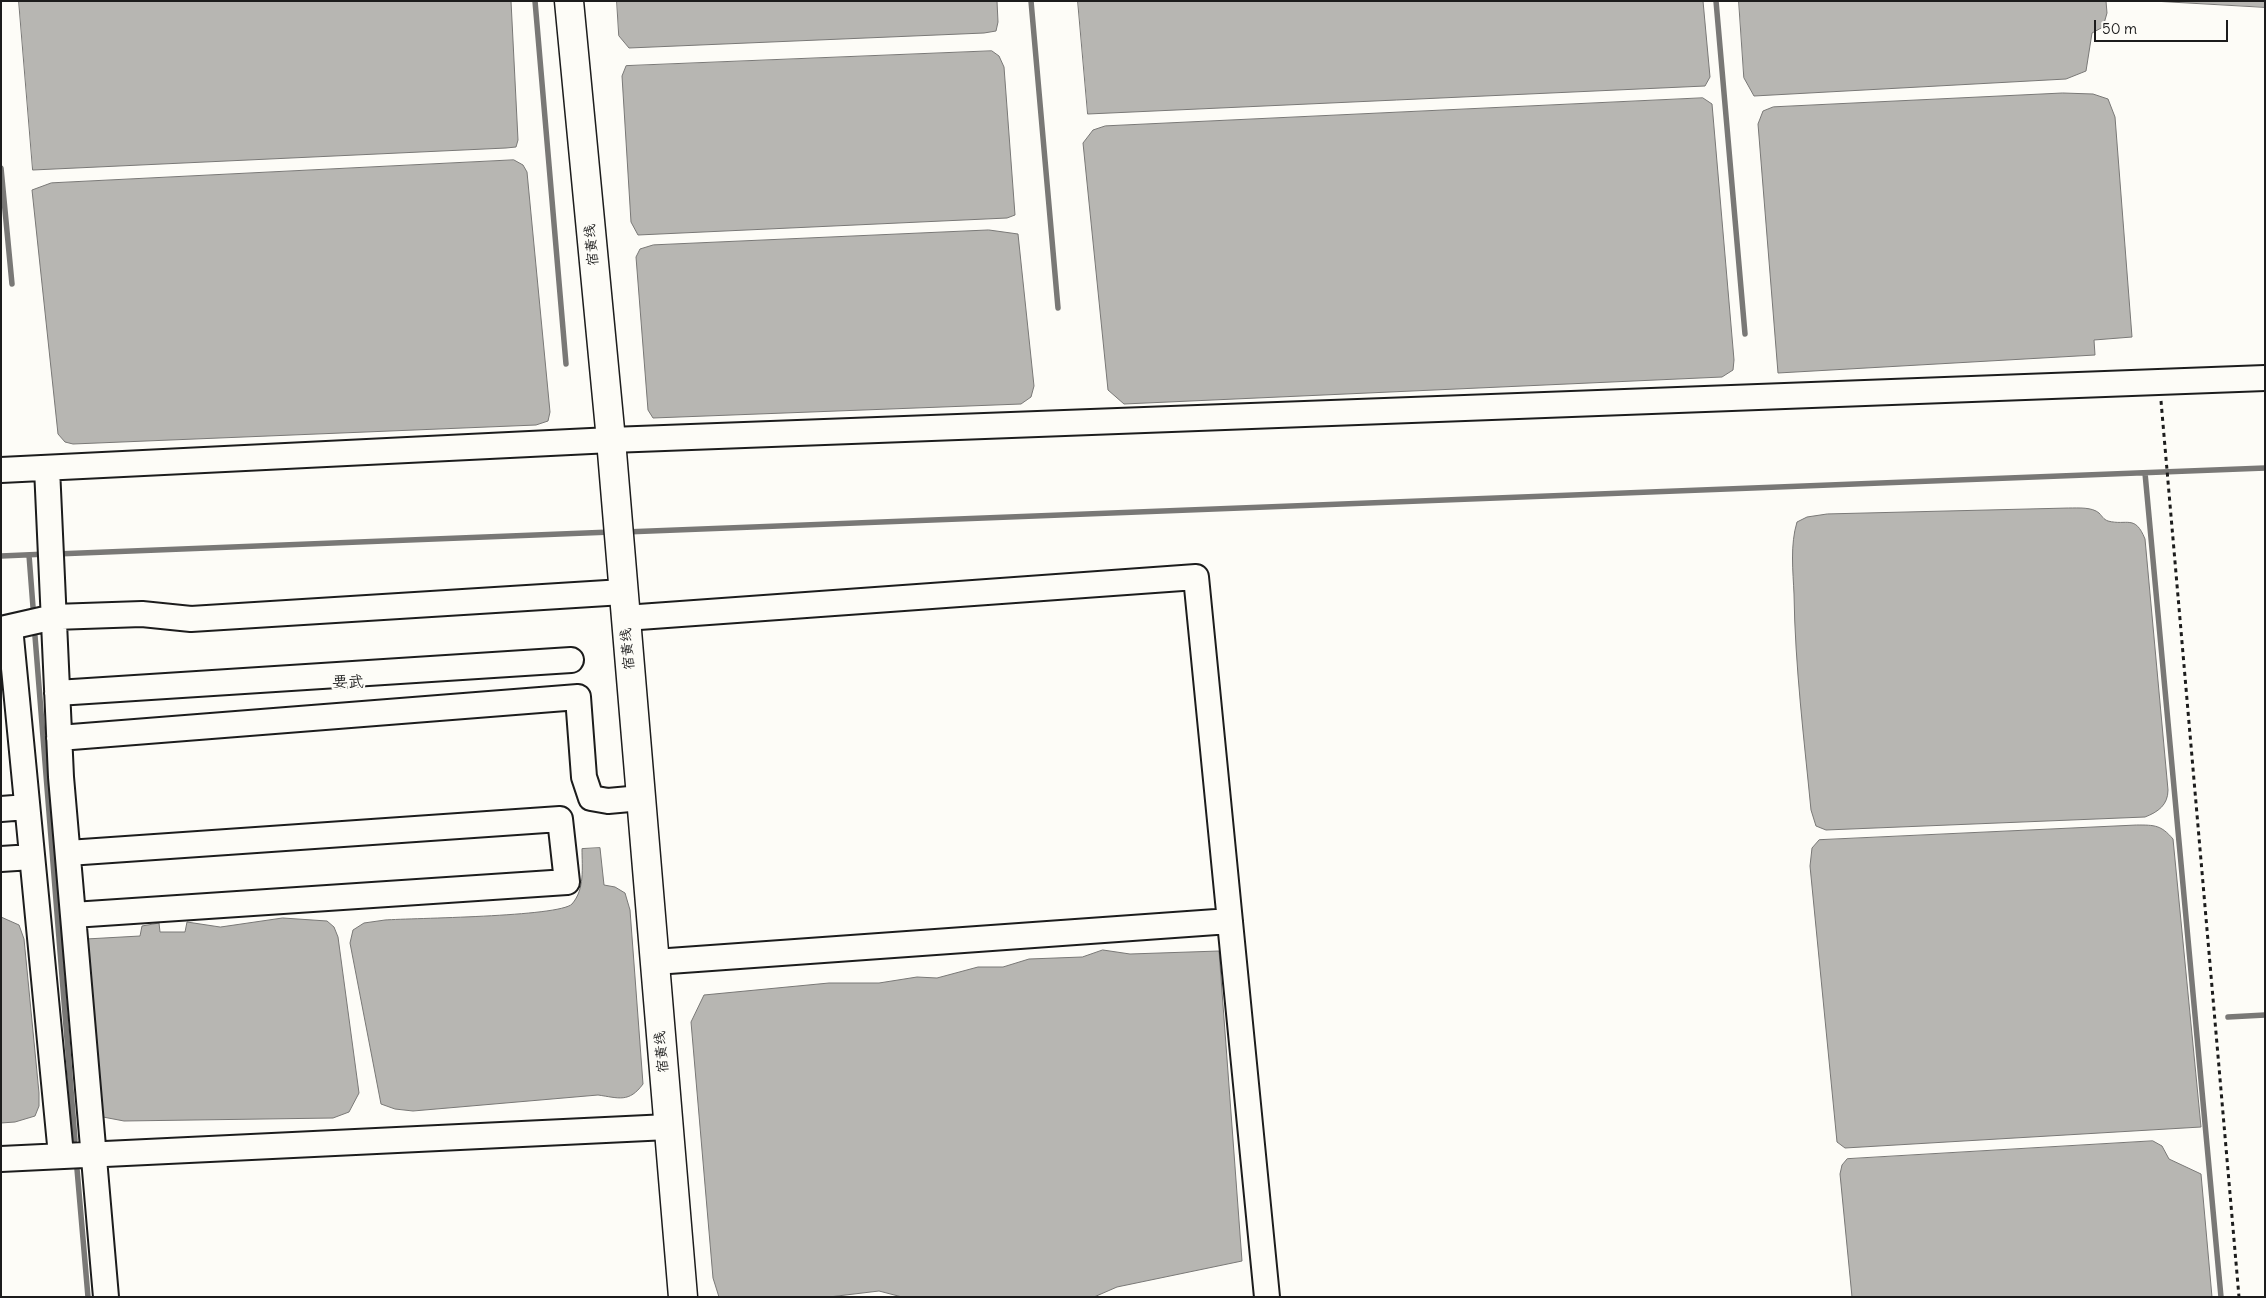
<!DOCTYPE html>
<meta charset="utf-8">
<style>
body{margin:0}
#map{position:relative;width:2266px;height:1298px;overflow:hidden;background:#fdfcf7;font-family:Delius,sans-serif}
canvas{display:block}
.frame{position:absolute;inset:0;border:2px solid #1c1c1c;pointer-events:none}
.scale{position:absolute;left:2094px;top:20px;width:134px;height:22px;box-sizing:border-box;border:2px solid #1c1c1c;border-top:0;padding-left:6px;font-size:15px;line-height:18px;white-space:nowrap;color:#1c1c1c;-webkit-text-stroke:4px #fdfcf7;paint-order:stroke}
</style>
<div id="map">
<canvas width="2266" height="1298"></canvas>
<div class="frame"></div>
<div class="scale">50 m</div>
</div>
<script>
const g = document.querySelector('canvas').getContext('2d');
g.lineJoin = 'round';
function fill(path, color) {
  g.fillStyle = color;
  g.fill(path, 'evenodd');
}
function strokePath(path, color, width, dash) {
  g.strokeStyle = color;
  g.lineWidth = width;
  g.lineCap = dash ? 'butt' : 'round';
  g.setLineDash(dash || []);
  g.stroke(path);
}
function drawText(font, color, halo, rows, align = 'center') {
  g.font = font + ' Delius,"LXGW WenKai TC",sans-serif';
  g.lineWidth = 4;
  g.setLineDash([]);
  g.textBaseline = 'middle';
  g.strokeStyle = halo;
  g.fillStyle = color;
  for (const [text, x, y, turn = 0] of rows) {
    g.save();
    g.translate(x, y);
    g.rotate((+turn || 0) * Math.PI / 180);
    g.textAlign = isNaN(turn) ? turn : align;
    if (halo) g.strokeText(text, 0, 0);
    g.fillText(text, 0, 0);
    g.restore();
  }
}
const water = new Path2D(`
 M19 1H511L518 140 516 147 506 148 33 170Z
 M617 1H997L998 22 996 31 984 33 629 48 619 36Z
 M1078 1H1703L1710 77 1705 86 1088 114Z
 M1739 1H2106L2107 13 2103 27 2092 33 2086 71 2066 79 1754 96 1744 78Z
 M2153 1H2265V7Z
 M992 51 999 56 1004 67 1015 215 1007 218 638 235 631 222 622 76 626 66Z
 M2063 93 2093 94 2108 99 2115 117 2132 337 2094 340 2095 355 1778 373 1758 124 1763 111 1773 107Z
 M1703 98 1712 104 1734 360 1733 370 1722 377 1124 404 1108 390 1083 143 1093 130 1105 126Z
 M514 160 523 165 527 172 550 412 548 421 536 425 73 444 65 442 58 434 32 190 51 183Z
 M989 230 1018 234 1034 386 1031 397 1021 404 653 418 648 410 636 257 640 249 653 245Z
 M2069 508C2079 508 2092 507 2099 513 2103 517 2103 519 2108 521 2127 526 2135 514 2145 539L2168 790C2168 805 2158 812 2145 817L1826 830 1816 826 1811 810C1804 738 1795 666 1794 594 1793 571 1790 545 1797 522L1807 517 1827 514Z
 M2137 825C2155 825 2161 825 2173 839L2201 1127 1845 1148 1837 1142 1810 866 1812 848 1819 840Z
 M600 848 604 885 615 887 625 893 630 910 643 1084C629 1103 619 1098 598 1095L413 1111 395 1109 381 1104 350 943 353 930 364 923 385 920C412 918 559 917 572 904 585 889 582 868 582 849Z
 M1 917 19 925 24 939 39 1093V1106L35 1116 15 1122 1 1123Z
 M283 918 327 921 334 927 338 937 359 1093 349 1112 333 1118 124 1121 103 1117 96 1105 86 939 140 936 142 926 159 923 160 932H185L187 922 220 927Z
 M1103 950 1130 954 1219 951 1242 1261 1117 1287 1094 1297H902L879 1291 829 1297H719L713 1278 691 1022 704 995 829 983H879L917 977 937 978 978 967H1003L1029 959 1082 957Z
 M2153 1141 2162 1146 2169 1159 2201 1174 2212 1297H1852L1840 1174 1842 1165 1847 1159Z`);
fill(water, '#b7b6b2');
strokePath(water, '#797876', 1);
strokePath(new Path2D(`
 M535 1 566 364
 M1031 1 1058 308
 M1716 1 1745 334
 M1 168 12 284
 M2145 473 2221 1297
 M625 532 2265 468
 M56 554 611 532
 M29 555 33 607
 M1 556 47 554
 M35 636 75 1140
 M2228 1017 2265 1015
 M77 1169 88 1297`), '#797876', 5.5);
const minor = new Path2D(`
 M47 468 61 777 106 1297
 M1 470 611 440 2265 378
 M625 618 1196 577 1267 1297
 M10 627 61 1155
 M1 629 54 617 142 614 191 619 623 592
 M57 693 571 660
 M59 738 578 697 584 777 591 798 608 801 641 798
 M1 809 27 807
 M68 853 560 819 567 882 73 915
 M1 859 32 857
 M655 962 1230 921
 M1 1159 668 1127`);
const major = new Path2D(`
 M569 1 611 440 683 1297`);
strokePath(minor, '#1c1c1c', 28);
strokePath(major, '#1c1c1c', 31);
strokePath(new Path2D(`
 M2161 401 2239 1297`), '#1c1c1c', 3, [4, 4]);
strokePath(minor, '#fdfcf7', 24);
strokePath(major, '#fdfcf7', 28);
drawText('14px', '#1c1c1c', '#fdfcf7', [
 ["宿黄线",592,245,-95],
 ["宿黄线",628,649,-95],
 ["宿黄线",662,1052,-95]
]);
drawText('16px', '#1c1c1c', '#fdfcf7', [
 ["要武",348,682]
]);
</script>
